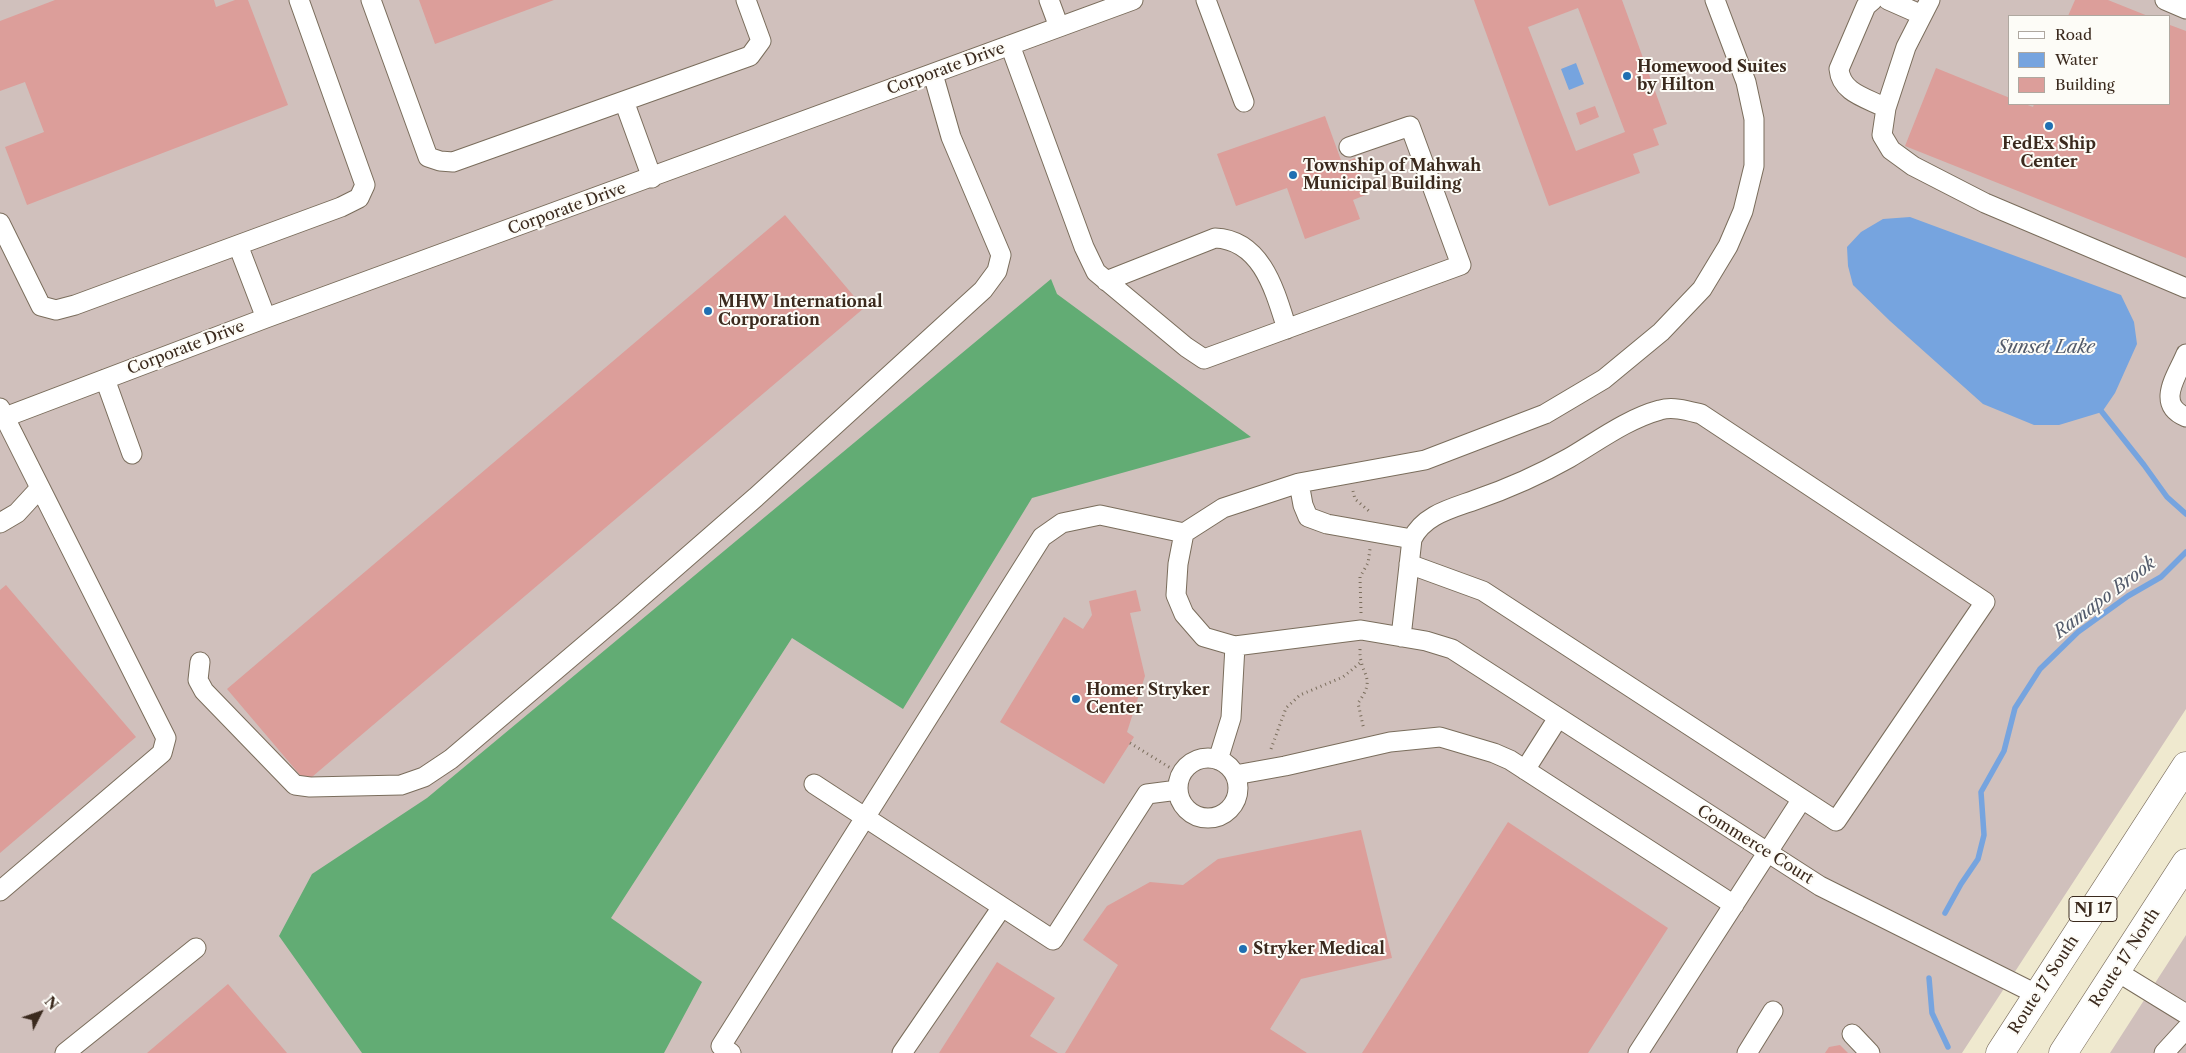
<!DOCTYPE html>
<style>
body{margin:0}
#map{position:relative;width:2186px;height:1053px;overflow:hidden;background:#efe9cf;font-family:"Libre Caslon Text",serif}
canvas{display:block}
.legend{position:absolute;left:2008px;top:15px;width:162px;height:90px;box-sizing:border-box;background:#fdfcf7;border:1px solid #afa8a0;margin:0;padding:6px 9px;list-style:none;font-size:15px;color:#3b2a1e}
.legend li{display:flex;align-items:center;gap:10px;height:25px}
.legend b{width:25px;border:1px solid #afa8a0}
.north{position:absolute;left:15px;top:988px;width:50px;height:50px;-webkit-text-stroke:4px #fdfcf7;paint-order:stroke;rotate:49deg;font-size:14px;font-weight:700;line-height:20px;text-align:center;color:#3b2a1e}
.north::after{content:'';display:block;margin:auto;width:18px;height:22px;background:#3b2a1e;clip-path:polygon(50% 0,100% 100%,50% 72%,0 100%)}
</style>
<div id="map">
<canvas width="2186" height="1053"></canvas>
<ul class="legend">
<li><b style="height:6px;background:#fff"></b>Road</li>
<li><b style="height:14px;background:#76a4df"></b>Water</li>
<li><b style="height:14px;background:#dc9e9a"></b>Building</li>
</ul>
<div class="north">N</div>
</div>
<script>
const g = document.querySelector('canvas').getContext('2d');
g.lineJoin = 'round';
function fill(path, color) {
  g.fillStyle = color;
  g.fill(path, 'evenodd');
}
function strokePath(path, color, width, dash) {
  g.strokeStyle = color;
  g.lineWidth = width;
  g.lineCap = dash ? 'butt' : 'round';
  g.setLineDash(dash || []);
  g.stroke(path);
}
function drawText(font, color, halo, rows, align = 'center') {
  g.font = font + ' "Libre Caslon Text",serif';
  g.lineWidth = 4;
  g.setLineDash([]);
  g.textBaseline = 'middle';
  g.strokeStyle = halo;
  g.fillStyle = color;
  for (const [text, x, y, turn = 0] of rows) {
    g.save();
    g.translate(x, y);
    g.rotate((+turn || 0) * Math.PI / 180);
    g.textAlign = isNaN(turn) ? turn : align;
    if (halo) g.strokeText(text, 0, 0);
    g.fillText(text, 0, 0);
    g.restore();
  }
}
fill(new Path2D(`
 M0 0H2186V709L1962 1053H0ZM2010 16H2170V104H2010Z
 M2186 935V1053H2110Z`), '#d0c0bc');
fill(new Path2D(`
 M1051 279 1057 294 1251 437 1032 498 903 709 792 638 611 918 702 982 664 1053H362L279 936 312 874 427 798Z`), '#62ac74');
fill(new Path2D(`
 M1576 63 1584 84 1569 90 1561 69Z
 M1910 217 2121 295 2134 322 2137 344 2115 393 2102 412 2059 425H2034L1983 404 1890 321 1853 285 1848 266 1847 247 1861 232 1883 219Z`), '#76a4df');
strokePath(new Path2D(`
 M2102 412 2144 465 2167 497 2186 514
 M1945 913 1961 884 1978 859 1984 835 1981 792 2004 751 2015 708 2040 669 2078 632 2128 596 2161 577 2186 552
 M1929 978 1932 1013 1948 1047`), '#76a4df', 5.5);
fill(new Path2D(`
 M55 0H214L216 7 235 0H248L288 105 27 205 5 147 44 132 25 82 0 91V21Z
 M419 0H554L435 44Z
 M1474 0H1622L1667 124 1653 129 1659 145 1633 154 1640 173 1549 206ZM1578 8 1625 132 1576 151 1528 27Z
 M2075 0H2108L2148 16H2068Z
 M2170 25 2186 31V258L1905 146 1936 68 2010 98V104H2025L2033 107 2034 104H2170Z
 M1595 106 1599 117 1580 125 1576 113Z
 M1325 116 1342 163 1355 158 1368 194 1353 200 1360 219 1305 239 1287 188 1236 206 1217 154Z
 M785 215 864 308 306 782 227 689Z
 M6 585 136 737 0 853V590Z
 M1136 590 1141 611 1130 613 1145 676 1127 732 1134 737 1104 784 1000 722 1064 617 1083 629 1092 615 1089 601Z
 M1508 822 1668 928 1588 1053H1362Z
 M1361 830 1392 958 1301 979 1270 1029 1307 1053H1065L1118 965 1083 940 1107 906 1150 882 1183 885 1218 859Z
 M997 962 1055 998 1030 1036 1058 1053H939Z
 M228 984 287 1053H147Z
 M1840 1045 1848 1053H1825L1829 1047Z`), '#dc9e9a');
const minor = new Path2D(`
 M371 0 428 157 440 161 453 162 750 56 761 41 746 0
 M1049 0 1059 27
 M1206 0 1244 102
 M1715 0 1746 82 1754 119V166L1743 211 1728 246 1702 289 1661 332 1604 379 1545 414 1425 460 1299 483 1223 508 1184 533 1178 564 1176 595 1184 614 1204 637 1235 646 1361 630 1426 641 1452 649 1820 886 2038 995
 M1873 0 1866 6 1839 69C1841 93 1867 98 1886 108
 M1888 0 1922 15
 M1930 0 1906 47 1886 108 1882 135 1891 150 1913 166 1985 203 2186 288
 M2165 0 2186 9
 M1010 45 1084 247 1096 272 1186 347 1204 359 1461 265 1410 126 1349 147
 M624 101 652 178
 M0 223 41 306 56 310 75 305 341 207 359 198 365 185 299 0
 M238 245 266 318
 M1106 281 1215 238C1262 240 1275 291 1287 329
 M2186 354C2177 376 2155 404 2186 417
 M105 379 132 454
 M0 408 166 738 162 753 0 891
 M0 419 266 318 1133 0
 M1299 483 1303 505 1308 517 1327 524 1412 539
 M0 523 17 513 40 488
 M1401 637 1412 539C1424 515 1450 509 1475 500 1507 489 1539 475 1569 458 1598 441 1627 419 1660 410 1673 406 1689 411 1701 414L1985 602 1836 821 1483 591 1409 564
 M200 662 198 680 204 691 295 785 310 787 401 785 424 777 451 759 624 612 756 497 983 290 997 271 1001 255 951 137 933 74
 M1178 788a30 30 0 1 1 60 0a30 30 0 1 1-60 0Z
 M1218 760 1231 718 1235 646
 M1525 770 1558 718
 M1235 775 1285 766 1390 742 1440 737 1494 753 1510 760 1734 905
 M814 784 1053 940 1147 794 1178 790
 M2116 971 2186 1014
 M1852 1034 1870 1053
 M65 1053 196 948
 M731 1053 721 1046C827 876 935 707 1042 537L1062 523 1100 515 1184 533
 M902 1053 1002 907
 M1638 1053 1802 799
 M1747 1053 1773 1011
 M2164 1053 2186 1029`);
const highway = new Path2D(`
 M2000 1053 2186 766
 M2063 1053 2186 863`);
strokePath(minor, '#7a6d5c', 21);
strokePath(highway, '#7a6d5c', 29);
strokePath(new Path2D(`
 M1353 491 1355 499 1369 511
 M1361 613 1360 577 1368 563 1370 549
 M1360 649C1359 676 1378 676 1358 703L1364 730
 M1130 743 1177 772
 M1271 749 1286 708 1300 695 1343 677 1360 663`), '#7a6d5c', 3, [1, 4]);
strokePath(minor, '#fff', 19);
strokePath(highway, '#fff', 28);
for (const [x, y, r, color] of [
 [1627,76,5,"#1f6fb2"],
 [2049,126,5,"#1f6fb2"],
 [1293,175,5,"#1f6fb2"],
 [708,311,5,"#1f6fb2"],
 [1076,699,5,"#1f6fb2"],
 [1243,949,5,"#1f6fb2"]
]) {
  const dot = new Path2D();
  dot.arc(x, y, r, 0, 2 * Math.PI);
  g.fillStyle = color;
  g.fill(dot);
  strokePath(dot, '#fdfcf7', 2);
}
for (const [x, y, w] of [
 [2093,909,48]
]) {
  const box = new Path2D();
  box.roundRect(x - w / 2, y - 12.5, w, 25, 4);
  g.fillStyle = '#fdfcf7';
  g.fill(box);
  strokePath(box, '#3b2a1e', 1);
}
drawText('bold 15px', '#3b2a1e', null, [
 ["NJ 17",2093,909]
]);
drawText('bold 16px', '#3b2a1e', '#fdfcf7', [
 ["Homewood Suites",1637,67],
 ["by Hilton",1637,85],
 ["FedEx Ship",2049,144,"center"],
 ["Center",2049,162,"center"],
 ["Township of Mahwah",1303,166],
 ["Municipal Building",1303,184],
 ["MHW International",718,302],
 ["Corporation",718,320],
 ["Homer Stryker",1086,690],
 ["Center",1086,708],
 ["Stryker Medical",1253,949]
], 'left');
drawText('16px', '#3b2a1e', '#fdfcf7', [
 ["Corporate Drive",946,69,-20],
 ["Corporate Drive",567,209,-20],
 ["Corporate Drive",186,348,-21],
 ["Commerce Court",1755,845,32],
 ["Route 17 North",2125,958,-57],
 ["Route 17 South",2044,985,-57]
]);
drawText('italic 18px', '#535b6b', '#fdfcf7', [
 ["Sunset Lake",2046,348],
 ["Ramapo Brook",2105,598,-37]
]);
</script>
